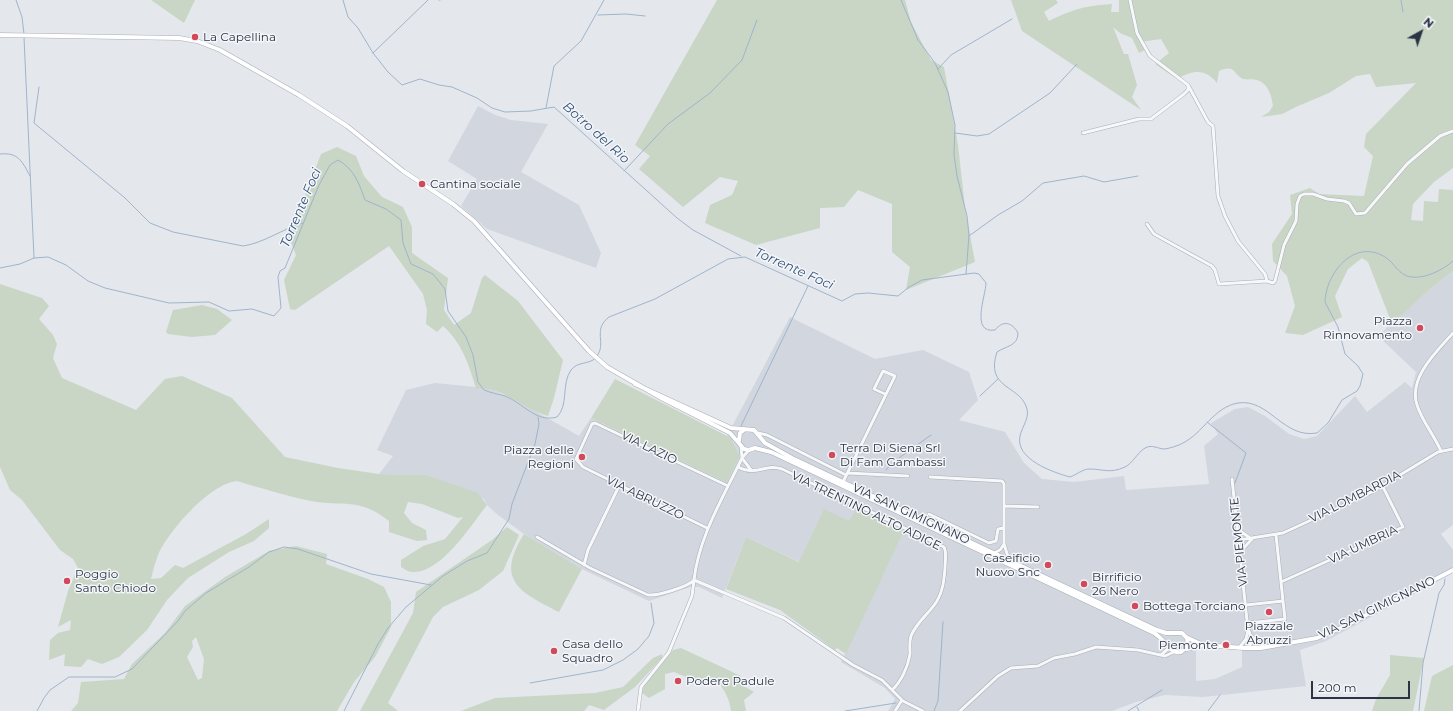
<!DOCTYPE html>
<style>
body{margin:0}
#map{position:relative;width:1453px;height:711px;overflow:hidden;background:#e4e7ec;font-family:Montserrat,sans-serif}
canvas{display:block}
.north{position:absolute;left:1401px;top:12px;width:40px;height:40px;-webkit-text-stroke:3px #f4f6f9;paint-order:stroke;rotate:40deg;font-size:11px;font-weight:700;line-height:16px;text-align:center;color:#2b3445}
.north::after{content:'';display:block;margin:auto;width:14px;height:18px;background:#2b3445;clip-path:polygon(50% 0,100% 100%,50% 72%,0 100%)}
.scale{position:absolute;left:1311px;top:681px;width:99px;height:18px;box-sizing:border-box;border:2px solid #2b3445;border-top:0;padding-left:5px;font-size:12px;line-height:14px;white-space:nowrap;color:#2b3445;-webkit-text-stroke:3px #f4f6f9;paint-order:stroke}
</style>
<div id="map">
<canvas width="1453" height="711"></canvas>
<div class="north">N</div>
<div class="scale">200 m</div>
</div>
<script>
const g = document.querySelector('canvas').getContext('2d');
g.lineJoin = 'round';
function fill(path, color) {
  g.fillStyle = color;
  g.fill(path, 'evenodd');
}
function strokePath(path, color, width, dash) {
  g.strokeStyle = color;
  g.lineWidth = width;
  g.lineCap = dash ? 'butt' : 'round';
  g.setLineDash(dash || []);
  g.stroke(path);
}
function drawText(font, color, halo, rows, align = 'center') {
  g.font = font + ' Montserrat,sans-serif';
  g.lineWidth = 3;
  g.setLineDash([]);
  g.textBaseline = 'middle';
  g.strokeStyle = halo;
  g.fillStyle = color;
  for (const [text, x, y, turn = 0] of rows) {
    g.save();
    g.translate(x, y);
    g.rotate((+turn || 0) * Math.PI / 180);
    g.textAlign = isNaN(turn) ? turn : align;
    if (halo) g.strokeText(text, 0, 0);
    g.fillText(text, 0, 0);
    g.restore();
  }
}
fill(new Path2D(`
 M478 106 495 115 511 120 548 124 521 172 579 205 601 253 596 268 487 229 461 206 477 179 448 161Z
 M1453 271V525L1441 534 1453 550V573L1326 641 1300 650 1306 686 1203 697 1165 695 1136 702 1112 711H888L895 699 885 688 841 662 904 531 856 509 850 521 800 562 746 537 722 598 699 587H690L649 601 582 569 524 534 498 515 487 505 484 499 426 475 379 474 393 456 377 450 406 390 435 383 486 388 510 397 579 436 591 418 725 482 740 456 733 441 727 436 790 317 875 359 923 350 969 372 978 400 959 420 1005 432 1024 463 1042 479 1074 482 1124 476 1126 490 1209 484 1204 446 1218 434 1211 423 1235 409 1248 407 1265 416 1289 434 1304 439 1317 436 1355 396 1367 412 1405 382 1412 388 1416 372 1378 336 1431 288ZM1202 647 1242 650V667L1215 679 1196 681V649Z`), '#d2d6de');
fill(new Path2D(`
 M151 0H195L184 23Z
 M717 0H905L911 22 931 60 944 67 958 145 965 208 975 262 906 290 910 267 892 252V204L858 190 844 207 820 208V228L756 245 705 223 710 205 732 195 738 181 720 177 683 207 639 169 650 156 635 145Z
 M1011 0H1056L1058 3 1044 12 1049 21C1073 9 1085 6 1112 4L1111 12H1119V0H1453V168L1434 182 1413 204 1411 220 1423 221 1424 201 1438 202 1439 189 1453 190V271L1431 288 1392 324 1368 262 1362 258 1348 269 1335 296 1342 317 1303 335 1285 333 1295 306 1287 276 1273 261 1272 244 1292 214 1290 195 1310 188 1319 194 1364 196 1373 156 1364 147 1366 134 1416 83 1376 87 1370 74 1356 76 1329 93 1298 106 1282 114 1261 117 1269 112 1273 106C1272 96 1268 83 1257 80 1251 78 1246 81 1241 78 1232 71 1234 65 1219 71L1217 83C1205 68 1193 70 1177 79L1155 64 1169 53 1161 39 1140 42 1145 50 1139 53 1132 38 1120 33 1113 27 1124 54H1128L1137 85 1132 97 1141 110 1022 31Z
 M337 147 356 156 364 176 382 197 403 207 412 227V253L448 278 444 310 454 325 471 313 482 278 485 275 518 301 563 360 554 398 548 416C523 409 504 387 476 388 469 365 462 343 443 326L437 332 426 324 427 310 423 294 389 246 295 310 290 309 284 280 296 255 289 237 321 154Z
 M0 284 42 298 49 306 39 319 53 335 57 344 53 358 62 378 136 410 165 379 182 376 232 398 285 457 338 468 379 474 426 475 478 493 487 505C471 525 441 574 412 572 409 572 404 569 401 567V560L423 546 445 539 463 517 458 518 422 504 408 502 404 513 412 523 426 530 427 540 417 541 389 532V521C359 497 343 507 311 501 286 496 261 488 237 481 209 484 169 531 158 555 155 563 153 571 151 579L161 578 175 565 183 568 246 534 269 519V528L254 541 229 552 188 578 167 600 147 630 119 657 102 664 88 659 81 667 64 666 65 654 49 660 50 640 58 633 70 630 71 620 58 627 68 591 78 568 73 559 60 550 22 500 10 490 0 467Z
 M202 305 217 309 232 320 215 335 192 337 168 334 166 332 173 310Z
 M615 379 731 438 740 456 727 482H725L591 418Z
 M824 509 849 521 856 509 904 531 846 654 837 648 835 650 780 610 726 589 746 537 799 562Z
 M507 527 519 535 503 571 479 590 443 607 433 617 388 703 398 711H360L413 613 416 592 492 540Z
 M524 534 582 569 559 612C519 592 495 580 524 534Z
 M296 546 327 554 326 564 368 579 384 587 391 602V627L375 657 354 682 337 711H71L78 703 81 682 124 679 132 664 165 633 185 606 225 577 269 551ZM196 637 204 659 202 678 198 680 187 657 193 647 192 641Z
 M681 648 741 676 742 685 754 692 744 700 746 711H731C730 699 724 690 717 680L698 682 674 672 665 674V689L649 698 642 693 644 685 673 650Z
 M662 654V658L635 687 604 710 589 705 584 711H461L495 698 595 693 623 687 653 658Z
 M1390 655 1424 658 1413 711H1372L1376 699 1390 675Z
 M1453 665V711H1424L1432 676Z`), '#c9d6c5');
strokePath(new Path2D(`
 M16 0 22 17 24 34
 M343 0 348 17 358 28 373 53 388 72 402 85 420 79 439 85 452 87 477 98 492 108 505 112 531 111 554 107 677 218 693 230 741 256
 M439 0H440
 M901 0 918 40 935 63 948 92 955 125 954 155 957 176 967 216 969 235 966 274
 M1401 0 1403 12
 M598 15 626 14 645 16
 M24 37 34 258
 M373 53 428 0
 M938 69 951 55 1012 19
 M39 87 34 123 125 198 150 223 173 232 243 246C264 243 282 229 303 223
 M546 108 554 66 581 41 604 0
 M955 133 977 136 989 134 1050 93 1077 64
 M0 154C18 152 22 161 30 176
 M624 171 668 124 710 93 742 60 757 20
 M969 236 998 215 1022 201 1043 183 1084 176 1104 182 1138 176
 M0 268 20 264 34 258 48 257 66 265 88 281 105 288 169 303 209 302 229 311 252 309 274 316 281 308 278 277 280 271 285 268 319 185 330 165 338 160C354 169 359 183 365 200L386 209 401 220 403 243 411 264 433 274 445 289 448 311 466 337 473 355 478 382 484 390C491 393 498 394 505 396 523 403 536 423 557 417 569 405 561 384 571 370 578 361 588 365 596 358
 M597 356C607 343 592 330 609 317L655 299 728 259 745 257 842 301 855 294 868 293 898 296 909 287 922 280 974 273 979 274 986 283C986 295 970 334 995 330 1003 320 1012 322 1018 333 1018 346 1006 346 997 352 985 388 1018 385 1026 406 1031 417 1022 426 1020 436 1015 459 1052 472 1070 477 1076 475 1083 469 1089 469 1104 469 1109 474 1125 467 1133 463 1137 453 1145 448 1152 444 1158 449 1165 449 1170 448 1178 446 1183 443 1203 433 1214 407 1238 403 1269 398 1283 439 1317 433L1328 423 1342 400 1357 391 1360 386 1363 374 1358 366 1345 354 1338 327 1325 302C1326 273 1354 238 1385 257 1395 263 1398 275 1411 277 1425 279 1443 270 1453 261
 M980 396 998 379
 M1207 422 1246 453 1235 483
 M741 426 808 286
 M886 470 892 463 931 435
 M530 683 603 670 623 660 638 649 649 636 654 623 651 603
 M1137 707 1139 711
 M37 711 44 698 50 690 69 677H115L132 669 178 621 185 611 206 593 249 567 269 552 284 547 298 549 371 574 431 585
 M344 711 378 644 388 628 406 607 443 576 467 561 487 553 509 519 512 504 535 444 539 424 538 417
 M845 711 896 703
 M934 711 938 701 943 622
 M1128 711 1162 690
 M1208 711 1220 695
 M1419 711 1423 663 1439 593 1444 585 1445 579`), '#9fb4cc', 1);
const street = new Path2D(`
 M1130 0 1137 33 1150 56 1188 85 1208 122 1213 126 1218 196 1225 216 1238 241 1265 274 1267 281 1273 283 1275 281 1284 245 1296 221 1297 204 1300 196 1304 194H1313L1327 199 1344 201 1349 203 1356 214 1365 213 1407 164 1440 136 1453 131
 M1083 133 1139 119H1151L1184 94 1188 90V86
 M1147 224 1154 234 1212 266 1215 270 1219 284 1267 281
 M758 433 767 435 846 475
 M741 446 742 458 751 470
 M1441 451C1434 435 1422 421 1417 405 1408 378 1437 351 1453 333
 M738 467C757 477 765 463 782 469L944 547C947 553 945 561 945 568 944 580 943 591 937 601 929 614 917 621 911 636 909 642 910 648 910 654 908 667 901 682 892 690
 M847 473 908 476
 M930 477 1002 481 1004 484V544L1009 560
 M1232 479 1248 630 1246 639 1239 648
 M843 482 895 376 883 371 874 389 885 394
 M1004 506 1038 507
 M929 514 989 543 996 541 998 529 1004 528
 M707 528 583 467 576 459 592 424 595 423 728 486
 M1239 530 1250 538
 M1276 535 1283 601
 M537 537 590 568 648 595C657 596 688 587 694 580 699 536 723 498 742 458L749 450
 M1239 540 1283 533 1372 492 1438 452 1453 449
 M1241 551 1252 539
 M994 553 1000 550 1004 544
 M584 565 588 550 619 486
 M1281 582 1403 527 1382 485
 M1246 605 1283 601 1285 619 1248 623
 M1252 637 1264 647
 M1249 648 1252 640 1249 631
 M1161 655 1169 648
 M638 711 641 687 669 652 692 596 694 580 784 618 853 665 882 680 903 701 923 711
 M895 711 902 700
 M960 711 998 676 1011 668 1038 666 1054 658 1075 654 1096 647 1138 650 1165 656 1174 652`);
const secondary = new Path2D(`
 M0 35 179 38 197 41 220 50 299 95 347 126 403 171 453 204 474 221 589 351 607 367 663 399 730 433 744 449 749 450 755 448 771 452 1154 633C1165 639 1169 654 1181 652L1188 646 1187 638 1182 633H1166L1157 630 792 458 765 443 754 430 731 428 635 384
 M739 441 740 433 744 430
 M1188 638 1201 644
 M1186 649 1204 645 1244 648H1261L1317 638 1343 627 1453 570`);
strokePath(street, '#a9aeb7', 4);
strokePath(secondary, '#a9aeb7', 5);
strokePath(street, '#f7f8fa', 3);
strokePath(secondary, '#fff', 4);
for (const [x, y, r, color] of [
 [195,37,4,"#d1495b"],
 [422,184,4,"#d1495b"],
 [1420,328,4,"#d1495b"],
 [832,455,4,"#d1495b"],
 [582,457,4,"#d1495b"],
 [1048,565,4,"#d1495b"],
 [67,581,4,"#d1495b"],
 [1084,584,4,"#d1495b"],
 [1135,606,4,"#d1495b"],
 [1269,612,4,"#d1495b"],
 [1226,645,4,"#d1495b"],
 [554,651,4,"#d1495b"],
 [678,681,4,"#d1495b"]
]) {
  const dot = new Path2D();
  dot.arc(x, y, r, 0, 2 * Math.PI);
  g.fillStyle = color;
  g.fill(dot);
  strokePath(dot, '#f4f6f9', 1.5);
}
drawText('12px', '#2b3445', '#f4f6f9', [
 ["La Capellina",203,37],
 ["Cantina sociale",430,184],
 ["Piazza",1412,321,"right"],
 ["Rinnovamento",1412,335,"right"],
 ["Terra Di Siena Srl",840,448],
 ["Di Fam Gambassi",840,462],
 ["Piazza delle",574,450,"right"],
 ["Regioni",574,464,"right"],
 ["Caseificio",1040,558,"right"],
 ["Nuovo Snc",1040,572,"right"],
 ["Poggio",75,574],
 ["Santo Chiodo",75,588],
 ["Birrificio",1092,577],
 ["26 Nero",1092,591],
 ["Bottega Torciano",1143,606],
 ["Piazzale",1269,626,"center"],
 ["Abruzzi",1269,640,"center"],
 ["Casa dello",562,644],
 ["Squadro",562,658],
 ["Piemonte",1218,645,"right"],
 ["Podere Padule",686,681]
], 'left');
drawText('12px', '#2b3445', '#f4f6f9', [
 ["VIA LAZIO",649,448,26],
 ["VIA LOMBARDIA",1355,497,-27],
 ["VIA ABRUZZO",645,498,26],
 ["VIA TRENTINO ALTO ADIGE",866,511,26],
 ["VIA SAN GIMIGNANO",911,514,25],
 ["VIA PIEMONTE",1239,542,-96],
 ["VIA UMBRIA",1363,545,-25],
 ["VIA SAN GIMIGNANO",1377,608,-26]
]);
drawText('italic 13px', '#34527a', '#f4f6f9', [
 ["Botro del Rio",596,133,42],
 ["Torrente Foci",301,208,-67],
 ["Torrente Foci",794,269,24]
]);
</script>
